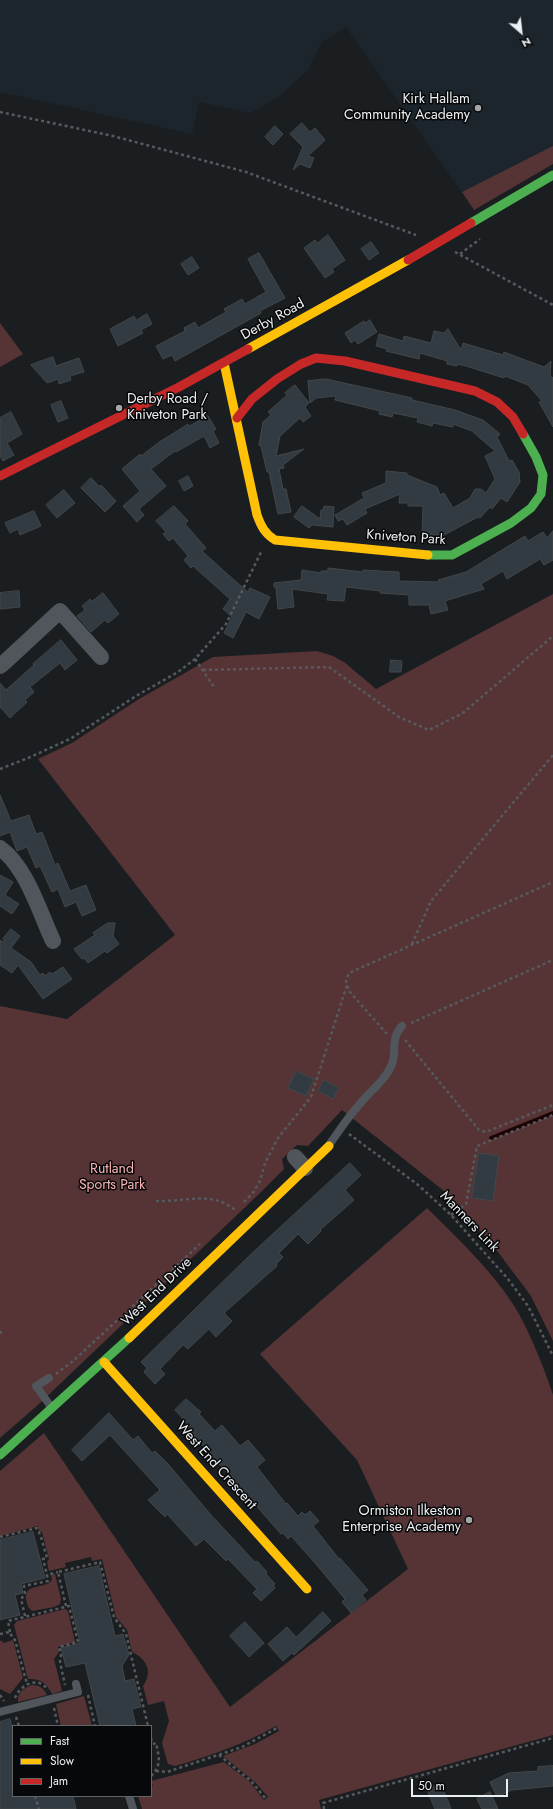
<!DOCTYPE html>
<style>
body{margin:0}
#map{position:relative;width:553px;height:1809px;overflow:hidden;background:#1b1e20;font-family:Jost,sans-serif}
canvas{display:block}
.legend{position:absolute;left:12px;top:1725px;width:140px;height:72px;box-sizing:border-box;background:#060809;border:1px solid #626566;margin:0;padding:5px 7px;list-style:none;font-size:12px;color:#edf0f2}
.legend li{display:flex;align-items:center;gap:8px;height:20px}
.legend b{width:20px;border:1px solid #626566}
.north{position:absolute;left:501px;top:12px;width:40px;height:40px;-webkit-text-stroke:3px #060809;paint-order:stroke;rotate:152deg;font-size:11px;font-weight:700;line-height:16px;text-align:center;color:#edf0f2}
.north::after{content:'';display:block;margin:auto;width:14px;height:18px;background:#edf0f2;clip-path:polygon(50% 0,100% 100%,50% 72%,0 100%)}
.scale{position:absolute;left:411px;top:1779px;width:97px;height:18px;box-sizing:border-box;border:2px solid #edf0f2;border-top:0;padding-left:5px;font-size:12px;line-height:14px;white-space:nowrap;color:#edf0f2;-webkit-text-stroke:3px #060809;paint-order:stroke}
</style>
<div id="map">
<canvas width="553" height="1809"></canvas>
<ul class="legend">
<li><b style="height:5px;background:#4caf50"></b>Fast</li>
<li><b style="height:5px;background:#ffc107"></b>Slow</li>
<li><b style="height:5px;background:#c62828"></b>Jam</li>
</ul>
<div class="north">N</div>
<div class="scale">50 m</div>
</div>
<script>
const g = document.querySelector('canvas').getContext('2d');
g.lineJoin = 'round';
function fill(path, color) {
  g.fillStyle = color;
  g.fill(path, 'evenodd');
}
function strokePath(path, color, width, dash) {
  g.strokeStyle = color;
  g.lineWidth = width;
  g.lineCap = dash ? 'butt' : 'round';
  g.setLineDash(dash || []);
  g.stroke(path);
}
function drawText(font, color, halo, rows, align = 'center') {
  g.font = font + ' Jost,sans-serif';
  g.lineWidth = 3;
  g.setLineDash([]);
  g.textBaseline = 'middle';
  g.strokeStyle = halo;
  g.fillStyle = color;
  for (const [text, x, y, turn = 0] of rows) {
    g.save();
    g.translate(x, y);
    g.rotate((+turn || 0) * Math.PI / 180);
    g.textAlign = isNaN(turn) ? turn : align;
    if (halo) g.strokeText(text, 0, 0);
    g.fillText(text, 0, 0);
    g.restore();
  }
}
fill(new Path2D(`
 M0 0H553V164L474 210 346 27 322 42 309 69 280 96 250 113 199 102 192 134 0 92Z`), '#1d252c');
fill(new Path2D(`
 M553 146V164L474 210 462 192Z
 M0 323 23 354 0 367Z
 M553 594V1341L531 1296 492 1244 444 1191 342 1110 308 1146 297 1145 282 1159 284 1169 260 1193 40 1403 0 1438V1006L67 1019 175 935 38 759 72 743 139 699 213 657 317 651 333 656 344 662 376 689Z
 M427 1208C459 1240 497 1275 519 1314 533 1340 544 1368 553 1395V1735L319 1800 321 1809H142L138 1796H151V1787L153 1786 151 1781 224 1762 249 1781 264 1800 268 1797 256 1783 223 1756 255 1744 279 1731 276 1726C244 1744 210 1756 175 1766L168 1764 162 1743 169 1721 164 1701 148 1705 143 1686C153 1672 147 1659 132 1652L127 1630 116 1617 102 1559 92 1561 91 1557 65 1563 66 1567 49 1571 47 1562 49 1559 42 1532 39 1531 38 1526 0 1536V1471L44 1433 230 1707 408 1569 357 1460 260 1354Z
 M55 1574 61 1599 60 1604 54 1607 32 1611C28 1608 27 1604 26 1599 24 1583 46 1589 52 1580L51 1575Z
 M65 1609 68 1611 75 1642 58 1647 59 1652 54 1659 62 1691 52 1694C47 1683 40 1678 28 1679L14 1625 17 1621Z
 M0 1640 4 1643 13 1640 23 1678 10 1694 0 1689Z
 M32 1685C39 1685 44 1688 47 1695L18 1702C17 1693 23 1688 32 1685Z
 M84 1696 92 1726H61L56 1704Z`), '#563436');
strokePath(new Path2D(`
 M491 1138 553 1113`), '#1b0305', 4);
const building = new Path2D(`
 M302 123 310 132 315 128 325 140 308 156 314 158 310 168 300 164 293 170 303 147 290 134Z
 M275 126 283 134 273 145 265 137Z
 M328 235 345 260 332 269 334 272 325 278 304 248 315 240 317 243Z
 M371 242 379 253 369 260 361 249Z
 M259 253 285 298 260 311 261 313 175 361 172 355 163 359 156 346 185 331 184 328 195 322 198 328 226 312 224 309 242 299 245 304 266 292 248 259Z
 M192 257 199 268 188 275 181 264Z
 M147 314 152 324 141 330 143 333 118 346 110 329 134 316 136 320Z
 M370 320 377 332 358 344 355 340 351 343 345 333 364 321 365 323Z
 M448 329 461 350 463 343 503 355 504 352 544 367 551 361 550 375 553 378V427L539 402 542 401 528 385 505 376 504 378 466 366 457 364V366L447 364V361L420 353 419 359 386 351 387 349 376 346 379 334 403 341 404 336 431 343 434 331 444 333Z
 M53 357 56 366 79 358 84 372 70 376 71 380 59 384 58 379 47 383 31 365Z
 M326 379 412 398V400L455 410 483 420 500 434 497 437 509 461 512 460 519 472 520 482 507 502 501 498 492 509 490 507 480 518 478 517 444 535H422L423 506H408V503H399L400 494 365 509 367 513 347 525 343 519 338 521 335 515 364 498 362 493 386 483V471L407 473V475L437 487 440 495 444 493 453 508 470 498 475 489H481L486 493 495 479 485 456 495 451 472 431 453 424V427L433 423 432 426 417 422 418 418 393 413 392 417 379 414 380 411 335 400 336 396 316 398 310 403 308 381Z
 M295 385 309 403 305 407 311 416 303 422 300 418 280 436 276 456 304 449 283 465 284 468 279 469 283 489H286L291 512 278 514 269 472H267L261 446 259 445 263 422 271 415 268 412 287 395 285 393Z
 M61 401 68 418 58 422 51 405Z
 M11 412 22 434 7 443 14 455 3 461 0 456V418Z
 M208 416 216 429 213 431 219 443 210 448 204 436 176 452 175 451 151 469 166 486 139 509 144 515 137 522 123 506 140 491 122 469 140 454 141 456 158 443 188 424 189 426Z
 M188 476 193 486 184 491 179 481Z
 M91 478 100 487 101 485 116 501 105 512 81 488Z
 M64 490 75 503 57 518 46 505Z
 M174 506 188 521 185 524 206 548 202 551 225 572 248 592 250 588 270 597 259 619 246 612 233 638 224 633 232 617 223 609 230 599 193 566 191 568 184 560 188 556 173 538 169 541 163 534 166 532 156 521Z
 M302 506 320 519 321 510H323L324 506 334 507 333 527 312 525 309 528 294 517Z
 M34 511 41 526 20 535 18 529 10 533 5 523Z
 M553 531V560L544 565 540 559 507 579 503 571 481 584 484 589 445 601 448 610 431 614 429 605H409V595L380 593V591L346 587 344 601 327 600 328 594 292 589 294 607 278 609 276 588 277 587H274V583L301 580 302 570 321 573V571H328V568L363 572V570L399 572V581L439 582 438 580 466 572 525 536 528 541 543 532 547 538Z
 M19 591 20 607 0 609V593Z
 M103 593 119 614 108 623 105 620 91 632 77 616 85 610 82 606 90 599 92 601Z
 M61 640 77 660 65 670 60 663 30 687 34 692 25 700 27 702 10 718 0 707V683L6 690 34 665 33 664Z
 M391 660 402 661 401 672H390Z
 M0 795 11 821 29 815 36 834 42 832 55 865 58 863 70 891 86 885 96 910 82 916 76 902 65 907 58 889 52 892 40 866 36 868 27 847 17 851 10 832 0 836Z
 M0 875 13 882 5 895 19 904 12 914 0 906Z
 M108 923H115L113 936 119 944 107 953 105 951 88 963 84 958 82 959 74 949 95 935 93 933Z
 M11 929 20 936 11 948 31 962 40 975 43 973 45 976 50 972 52 974 63 967 72 979 43 999 18 965 12 973 0 965V940L3 942 5 940 3 939Z
 M296 1071 314 1079 306 1096 288 1088Z
 M324 1080 339 1088 333 1099 318 1091Z
 M479 1153 499 1156 493 1201 472 1198Z
 M350 1163 361 1175 345 1190 354 1200 320 1230 321 1231 308 1244 298 1234 279 1253 283 1257 276 1264 277 1266 224 1313 232 1321 216 1337 209 1329 188 1349 183 1345 160 1369 165 1374 155 1384 144 1372 147 1368 141 1362 248 1257Z
 M186 1399 201 1412 199 1414 215 1431 222 1425 240 1446 248 1440 265 1460 257 1467 286 1504 287 1503 298 1516 302 1512 305 1515 310 1511 319 1521 313 1526 339 1559 340 1558 368 1590 362 1595 366 1600 351 1613 342 1602 345 1599 315 1563 291 1536 288 1539 283 1533 281 1534 185 1425 187 1423 175 1410Z
 M109 1413 133 1440 138 1436 152 1453 155 1451 168 1464 211 1515 255 1562 257 1561 267 1572 266 1574 275 1584 273 1585 275 1588 261 1601 253 1593 257 1589 228 1559 226 1561 204 1539 196 1546 167 1514 165 1517 148 1500 160 1490 110 1435 82 1461 72 1450Z
 M33 1532 45 1578 21 1584 23 1593 15 1595 20 1615 0 1620V1540Z
 M99 1566 115 1636 123 1634 129 1655 122 1666 125 1681 134 1679 141 1707 132 1709 136 1726H100L85 1663 66 1667 61 1648 80 1643 64 1574Z
 M323 1612 331 1621 294 1655 292 1653 283 1661 268 1644 287 1627 296 1637Z
 M245 1622 264 1643 249 1657 230 1636Z
 M10 1719 13 1731V1796H73L76 1809H0V1722Z
 M553 1766V1786L512 1790 497 1797 490 1782 509 1773 538 1771V1767Z
 M441 1784 448 1801 451 1809H435L427 1790Z
 M490 1792 498 1809H482L477 1799Z`);
fill(building, '#313b41');
strokePath(building, '#444749', 1);
strokePath(new Path2D(`
 M0 112 113 136 246 172 416 235
 M455 252 553 305
 M460 254 480 239
 M195 659 214 687
 M203 670 329 667 399 717 429 730 463 713 553 636
 M0 769 28 758 70 739 136 696 178 672 195 659 226 624 262 550
 M412 944 431 901 553 755
 M411 1023 553 960
 M387 1034 349 991 346 981 349 973 553 882
 M405 1040 479 1130 486 1132 553 1105
 M349 1134 417 1184 451 1215 508 1279 528 1306 553 1356
 M156 1201C177 1202 200 1195 219 1201 225 1203 231 1207 236 1210
 M244 1202 252 1194 260 1181 265 1163 278 1138 311 1097 347 985
 M451 1215 466 1204 477 1146 553 1115
 M0 1331 2 1335
 M56 1374 73 1361 200 1244
 M0 1537 37 1528 41 1537 47 1558 43 1559 47 1575
 M66 1606 58 1572 100 1562 114 1617 126 1634 148 1726
 M25 1616 21 1599 25 1594 24 1586 48 1581 47 1575 58 1572
 M10 1632 8 1621 69 1606 78 1642 59 1647 61 1655 60 1662 65 1685
 M0 1634 10 1632 12 1637 15 1640 27 1684
 M0 1695 4 1701
 M88 1695 95 1726
 M15 1698C20 1685 38 1675 48 1690
 M54 1708 58 1726
 M16 1717 19 1726
 M151 1738 152 1744
 M219 1755 251 1781 266 1799
 M156 1771 167 1772 242 1747 277 1728
 M151 1776C162 1765 159 1757 156 1743L153 1744
 M151 1784H152
 M35 1796 39 1809
 M324 1809 323 1803 553 1738`), '#565a5e', 2.5, [3, 3]);
strokePath(new Path2D(`
 M329 1145C339 1131 348 1117 359 1105 369 1092 386 1080 392 1064 397 1050 390 1039 402 1026
 M49 1378 36 1386 52 1408
 M0 1712 78 1692 76 1684
 M129 1796 133 1809`), '#50565b', 8);
strokePath(new Path2D(`
 M0 666 5 662 60 611 101 657
 M0 848C26 866 40 913 53 941
 M295 1157 305 1168`), '#50565b', 16);
strokePath(new Path2D(`
 M471 223 553 175
 M428 555H452L511 523 531 508 541 494 543 475 536 457 523 434
 M0 1455 129 1338`), '#4caf50', 9);
strokePath(new Path2D(`
 M248 349 408 260
 M224 363 257 515C261 526 265 534 275 540L428 555
 M129 1338 329 1146
 M104 1362 307 1589`), '#ffc107', 9);
strokePath(new Path2D(`
 M237 418 252 399 277 379 301 364 316 358 345 361 475 391 497 402 513 417 523 434
 M0 476 179 387 248 349`), '#c62828', 9);
strokePath(new Path2D(`
 M408 260 471 223`), '#c62828', 9);
for (const [x, y, r, color] of [
 [478,108,4,"#a4a6a8"],
 [119,408,4,"#a4a6a8"],
 [469,1520,4,"#a4a6a8"]
]) {
  const dot = new Path2D();
  dot.arc(x, y, r, 0, 2 * Math.PI);
  g.fillStyle = color;
  g.fill(dot);
  strokePath(dot, '#060809', 1.5);
}
drawText('14px', '#edf0f2', '#060809', [
 ["Kirk Hallam",470,100],
 ["Community Academy",470,116],
 ["Derby Road /",127,400,"left"],
 ["Kniveton Park",127,416,"left"],
 ["Ormiston Ilkeston",461,1512],
 ["Enterprise Academy",461,1528]
], 'right');
drawText('14px', '#edf0f2', '#060809', [
 ["Derby Road",273,320,-29],
 ["Kniveton Park",406,538,4],
 ["Manners Link",469,1222,46],
 ["West End Drive",157,1292,-44],
 ["West End Crescent",216,1466,48]
]);
drawText('14px', '#fbb4b4', '#060809', [
 ["Rutland",112,1170],
 ["Sports Park",112,1186]
]);
</script>
